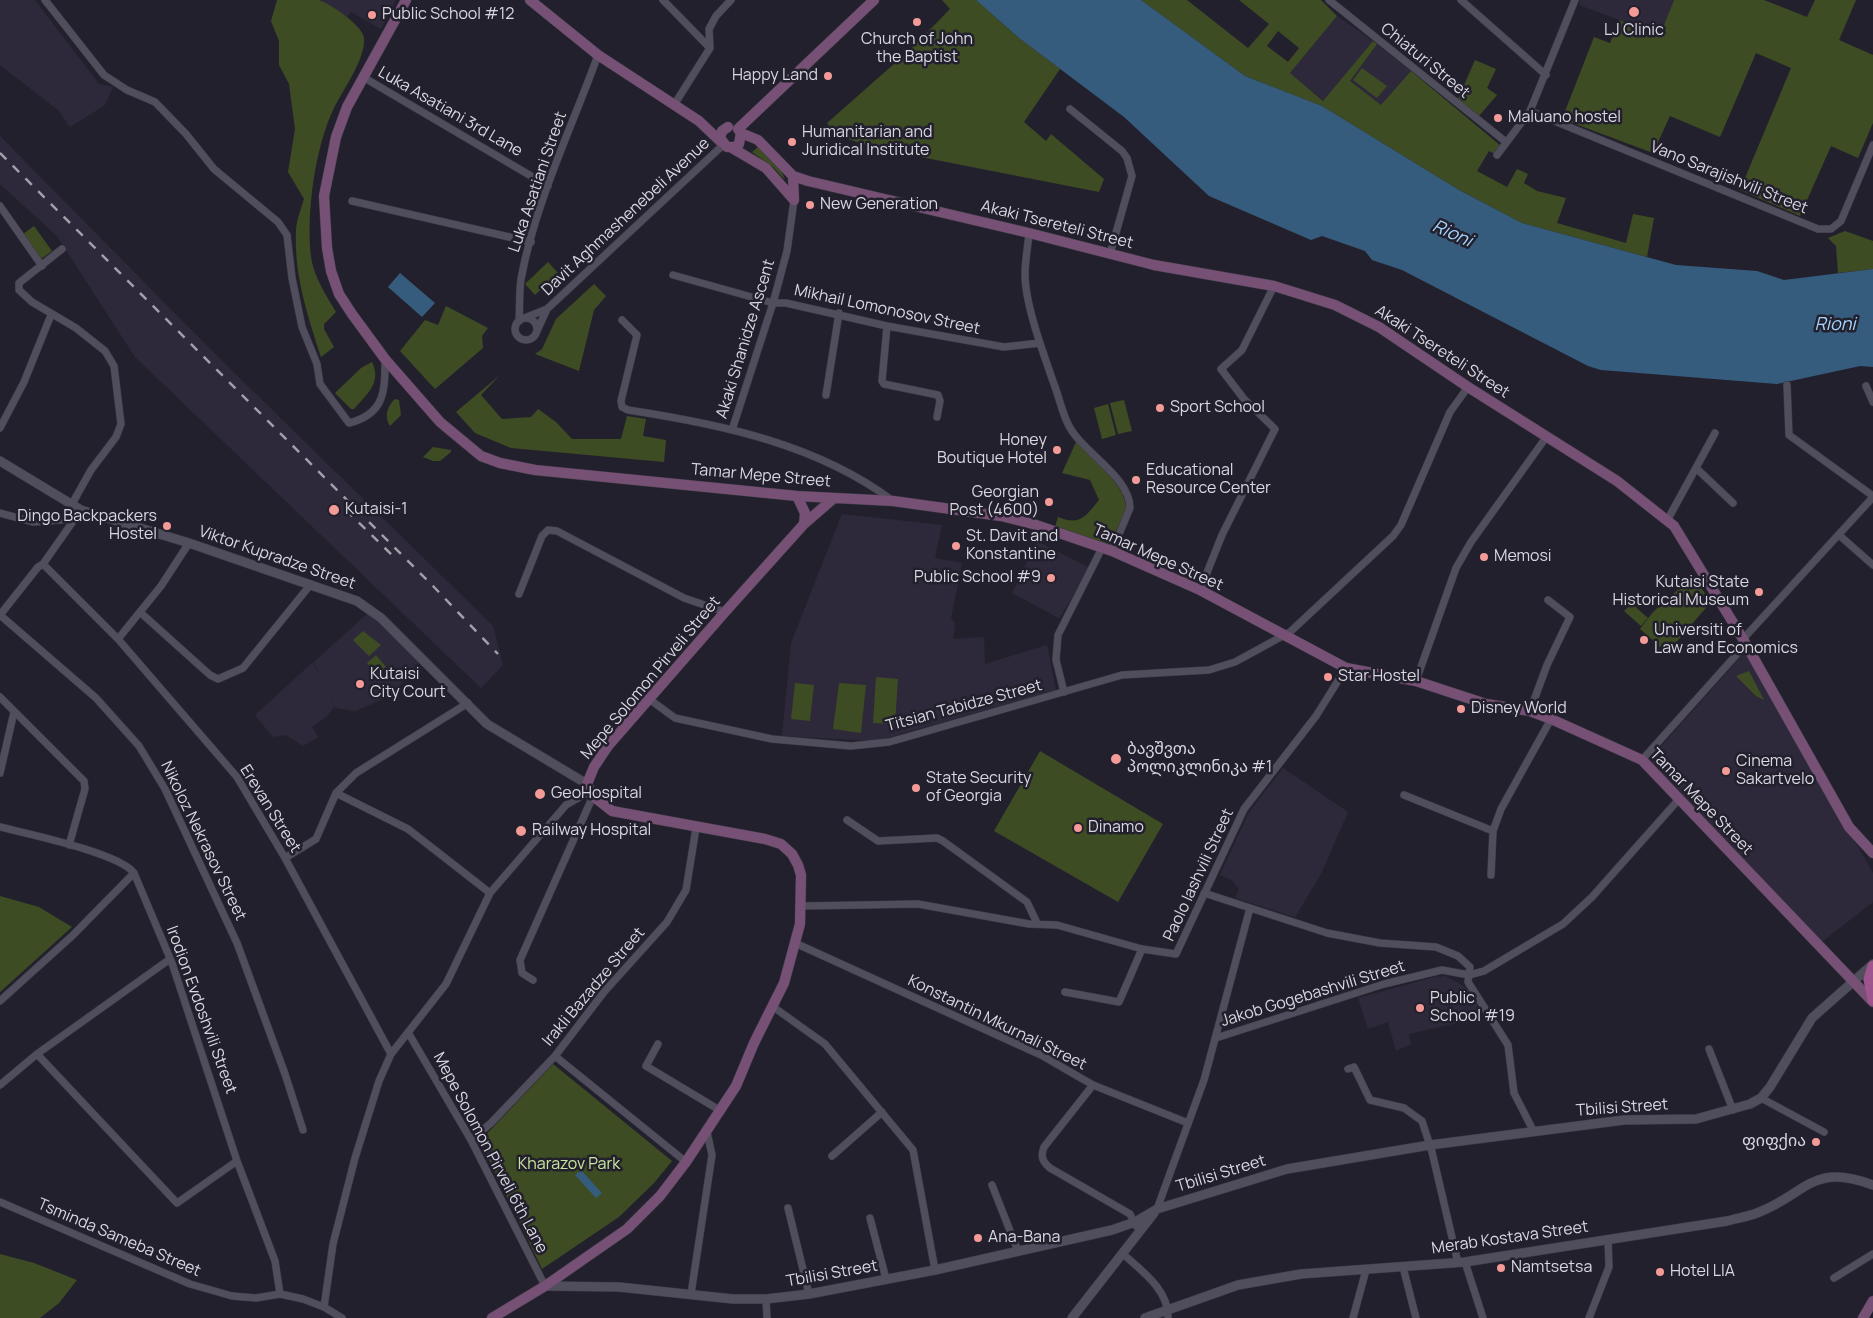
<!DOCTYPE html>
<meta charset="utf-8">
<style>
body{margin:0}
canvas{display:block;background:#23202d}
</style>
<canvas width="1873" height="1318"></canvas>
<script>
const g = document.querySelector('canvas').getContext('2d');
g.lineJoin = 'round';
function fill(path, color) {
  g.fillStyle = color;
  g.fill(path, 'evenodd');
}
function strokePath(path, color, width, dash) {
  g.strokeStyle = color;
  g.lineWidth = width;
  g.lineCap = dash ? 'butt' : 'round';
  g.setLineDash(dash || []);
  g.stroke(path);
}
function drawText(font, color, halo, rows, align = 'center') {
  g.font = font + ' Manrope,"Noto Sans Georgian",sans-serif';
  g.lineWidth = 5;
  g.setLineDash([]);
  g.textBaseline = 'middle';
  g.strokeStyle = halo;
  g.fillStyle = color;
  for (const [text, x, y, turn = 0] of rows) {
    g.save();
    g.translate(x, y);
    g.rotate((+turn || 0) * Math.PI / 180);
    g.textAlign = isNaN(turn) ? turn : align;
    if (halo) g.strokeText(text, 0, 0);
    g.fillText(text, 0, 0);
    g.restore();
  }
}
fill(new Path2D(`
 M0 0H35L99 84 113 87 105 105 70 127 58 110 0 65Z
 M319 0H396L381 29 351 12 347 17Z
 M1580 0H1674L1660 35 1579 5Z
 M1337 16 1373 41 1324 101 1290 73Z
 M1377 44 1411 71 1381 106 1350 81Z
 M0 136 212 351 493 626 503 665 481 688 135 357 57 236 0 184Z
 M842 514 942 525 935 558 962 563 951 618 955 623 953 639 984 637 985 664 1047 645 1056 690 876 741 782 736 791 643Z
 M1037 541 1088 567 1078 589 1059 618 1012 593Z
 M368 613 419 662 412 675 385 698 356 711 335 708 332 696 334 707 327 716 312 727 318 737 303 746 286 735 273 737 255 715 312 663 321 676 313 663Z
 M1747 650 1873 873V902L1819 944 1648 761Z
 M1283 768 1348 812 1321 874 1295 917 1235 898 1239 889 1232 880 1220 875 1249 812Z
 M1445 976 1469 989 1483 1017 1409 1034 1411 1044 1396 1051 1388 1022 1368 1029 1358 998 1435 977Z`), '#2e293a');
fill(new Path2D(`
 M277 0C289 0 307 0 319 0 331 4 363 26 364 38 366 58 343 90 334 108 315 147 306 213 311 257 314 277 326 295 336 312L324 324V329L334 347 321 357C308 317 294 275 296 232 296 221 301 209 304 199L288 172 295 129 289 84 279 65V41L271 21Z
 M942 0H976L1019 38 1060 69 1024 122 1046 141 1051 134 1104 179 1099 192 875 148 836 135 827 123 911 49 950 9Z
 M1141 0H1187L1248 48 1269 24 1239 0H1321L1337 16 1290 73 1323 101 1373 41 1377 44 1350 81 1381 105 1411 71 1501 146 1495 154 1489 151 1477 171 1507 187 1517 169 1528 174 1524 183 1537 191 1566 198 1557 223 1626 243 1633 214 1654 218 1647 257 1522 223 1459 190 1322 106 1245 76ZM1278 31 1299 48 1288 62 1267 46Z
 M1674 0H1764L1807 17 1815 0H1856L1839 40 1873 55V123L1858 158 1831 146 1800 216 1740 190 1791 68 1756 53 1720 137 1670 116 1653 153 1562 119 1594 37 1610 43 1619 20 1660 35Z
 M1475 60 1496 69 1487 88 1497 95 1479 116 1458 99Z
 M1362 68 1387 86 1377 98 1353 80Z
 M758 147C768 156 781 166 785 180L773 167 752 152Z
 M34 226 52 251 41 259 23 234Z
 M1845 231 1873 241V269L1838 273 1836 246 1828 238Z
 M548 262 558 273 535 295 525 284Z
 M594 284 606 296 594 310 579 371 535 354 542 349 556 319Z
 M446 306 488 328 482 336 483 348 435 389 400 351 425 320 438 325Z
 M372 362C382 383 367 394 354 409H351L335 393 361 368Z
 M500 375 481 395 502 419 531 417 538 409 556 422 572 439H621L627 416 646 419 643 436 666 440 664 462 511 448 475 433 456 412Z
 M395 399 399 400 401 415 390 426C384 417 387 406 395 399Z
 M1124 400 1132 431 1118 434 1110 403Z
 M1108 404 1116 435 1102 439 1094 408Z
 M1076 442C1091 458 1125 484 1126 507 1126 515 1112 537 1108 546L1055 527 1058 517C1080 526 1085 517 1099 500L1090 480 1062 473Z
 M433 447 451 450V452L440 461H433L423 457Z
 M1693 576 1711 602 1667 653 1640 629 1653 612Z
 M1632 604 1648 618 1641 626 1624 611Z
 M363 631 381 645 369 656 353 640Z
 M376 655 386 667 377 675 367 663Z
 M1749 671 1764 700 1756 696 1736 676Z
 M876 677 898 679 895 724 873 723Z
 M795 683 814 685 810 721 791 719Z
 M839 683 866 685 861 733 833 729Z
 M1040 751 1163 824 1118 902 994 831Z
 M0 896 39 907 72 927 0 992Z
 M553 1064 672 1161 654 1183 619 1217 542 1269 480 1141Z
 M0 1254 34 1263 77 1280 59 1303 40 1318H0Z`), '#3d4c22');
fill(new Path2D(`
 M976 0H1141L1245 76 1322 106 1459 190 1522 223 1676 265 1757 271 1784 280 1873 269V367L1860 366 1777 384 1601 370 1588 366 1402 270 1372 260 1365 251 1322 236 1311 240 1209 196 1124 117 1019 38Z
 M400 273 435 303 422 317 388 287Z
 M581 1170 602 1193 596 1198 575 1175Z`), '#365c7d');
const minor = new Path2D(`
 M45 0 104 75 127 90 155 102 186 134 214 169 278 222 287 235 292 278 302 327 317 364 320 384 349 423C385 414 385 391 385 359
 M663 0 710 48
 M1329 0 1506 142
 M1461 0 1546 75
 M363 77 548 186
 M674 105 710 48 709 29 716 16 731 0
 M1070 109 1122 151 1127 158 1132 176 1110 254
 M1530 111 1818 229H1831L1841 221 1873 145
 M1497 155 1530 111 1575 0
 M352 201 531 242
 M0 206 42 266
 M1029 233C1028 246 1025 261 1025 274 1025 305 1044 355 1054 384 1059 397 1062 412 1068 424 1081 452 1130 476 1130 508L1112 551
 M62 249 19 283V290L32 302 76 328 105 351 114 366 121 424 116 437 91 470 72 504
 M673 275 773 303H786L887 326 1004 347 1040 343
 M515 329a11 11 0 1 1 22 0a11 11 0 1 1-22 0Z
 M522 319 547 309 723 145
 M622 320 637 335 621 401 622 407 628 410C720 424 817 444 893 501
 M519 321C520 307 519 292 521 279 535 203 572 127 598 55
 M887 326 882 381 884 384 938 395 940 401 937 417
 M537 331 547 309
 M1787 385 1789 435 1873 496
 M1866 386 1873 402
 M826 395 839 313
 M0 428 24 382 51 315
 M732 430 773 303 787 251 794 200
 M1696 468 1733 503
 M0 513 33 522 75 519
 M1668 519 1715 433
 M1839 535 1873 565
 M43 564 118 639 237 777 285 858 391 1054
 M1200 590 1222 535 1275 429 1244 399 1221 369 1242 350 1274 286
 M519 594 542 536 548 530 557 531 684 598 725 612
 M141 613 210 675 218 679 243 668 311 584
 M0 615 96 698 139 746 165 789 237 943 285 1074 303 1130
 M0 615 38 567 43 564 81 510
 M118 639 161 586 189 543
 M1416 681 1456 568 1471 542 1547 436
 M1064 692 1056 660 1058 635 1102 548
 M0 697 84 781 85 789 69 845
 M649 699 675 718 772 739 851 746 889 742 907 737 1122 675 1209 670 1235 662 1290 632 1393 536 1401 525 1450 412 1468 387
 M1530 711 1547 665 1570 617 1548 600
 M1642 760 1738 653 1743 639 1873 497
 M0 773 14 712
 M336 793 356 773 468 703
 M1404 795 1493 831
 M847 820 878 841 937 838 943 841 1027 902 1037 923
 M0 827C28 834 119 853 134 873L172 963 237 1161 275 1261 280 1294
 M285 858 316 839 336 793 408 829 490 893
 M1491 875 1493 831 1501 809 1551 719
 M1204 893 1327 933 1380 943 1436 947 1458 956 1470 967 1468 982 1508 1045 1514 1093 1534 1132
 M802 906 918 904 1029 924 1057 925 1142 949 1176 954 1244 809 1316 716 1346 668
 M795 943 1041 1055 1093 1085 1188 1123
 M533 980 522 973 520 960 593 796
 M1065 992 1119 1002 1142 949
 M0 1001 72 936 134 873
 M772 1006 825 1044 913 1150 935 1270
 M409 1034 471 1140 545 1286
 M1216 1038 1384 984 1442 970 1469 975 1484 971 1563 924 1592 897 1680 798
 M658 1044 646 1066 721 1111
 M1709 1049 1733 1110
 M37 1054 177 1203 237 1161
 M555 1056 686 1162
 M1348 1069 1354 1067 1370 1100 1404 1108 1422 1121 1432 1152 1458 1263
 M0 1085 37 1054 170 959
 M1093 1085 1044 1147C1040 1157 1043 1162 1050 1168L1130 1214 1136 1226
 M1761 1098 1824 1132
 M471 1140 491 1123 555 1056 604 992 667 922 686 890 696 828
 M832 1156 882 1112
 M992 1185 1018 1251
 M0 1202 190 1284 232 1296 256 1298 280 1294 303 1299 324 1307 342 1318
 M788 1208 809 1294
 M1157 1209 1204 1080 1250 908
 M870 1218 886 1279
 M1123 1254C1142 1271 1169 1290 1168 1318
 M1465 1262 1483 1318
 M1403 1267 1416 1318
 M1834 1278 1873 1254
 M691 1294 712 1155 707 1132
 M766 1299 767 1318
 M324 1307 333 1244 355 1158 379 1081 391 1054 446 984 490 893 566 805 590 791
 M1353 1318 1366 1270
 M1589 1318 1609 1267 1608 1239`);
const tertiary = new Path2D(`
 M0 461 81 510 189 543 357 601 381 618 487 724 587 784
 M545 1286 619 1287 733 1299H766L809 1294 935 1270 1112 1230 1135 1222 1157 1209 1287 1169 1430 1145 1624 1120 1696 1119 1750 1104 1761 1098 1770 1087 1812 1018 1873 964
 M1072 1318 1154 1213
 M1145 1318 1238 1285 1301 1274 1465 1262 1727 1221C1737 1218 1747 1217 1757 1213 1807 1194 1811 1162 1873 1185`);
const secondary = new Path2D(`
 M406 0 347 107 336 137 324 196 327 248 331 271 339 294 352 314 385 359 440 422 481 456 500 463 535 470 797 496 893 501 1001 516 1033 524 1112 551 1200 590 1346 668 1416 681 1486 704 1530 711 1551 719 1642 760 1873 1002
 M530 0 598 55 699 121 721 142
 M728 127 722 131 720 138 727 147H735L739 144 741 133
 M738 129 741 133 758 140 793 176 808 181 1029 233 1154 265 1274 286 1335 305 1379 327 1468 387 1617 481 1674 526 1743 639 1849 827 1873 853
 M738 129 874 0
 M732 148 766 168 794 200
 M793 176 794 200
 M804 524 834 498
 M492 1318 545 1286 627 1229 660 1196 686 1162 736 1086 754 1043 784 983 800 924 801 875 798 865 792 854 781 844 765 839 612 811 593 796 587 784 594 767 608 746 725 612 804 524 805 513 797 496
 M1863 1318 1873 1301`);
const primary = new Path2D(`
 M1873 966 1869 979 1873 1000`);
strokePath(minor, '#3d3a46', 8);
strokePath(tertiary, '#3d3a46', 10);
strokePath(secondary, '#3d3a46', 11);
strokePath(primary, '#3d3a46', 12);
strokePath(minor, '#504d5c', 7);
strokePath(tertiary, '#504d5c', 9);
strokePath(secondary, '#775175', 10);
strokePath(primary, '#9e548d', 11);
strokePath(new Path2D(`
 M0 153 433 586 498 654
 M346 510 392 555`), '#a19fa9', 2.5, [9, 9]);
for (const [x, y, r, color] of [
 [1634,12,6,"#f59b97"],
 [372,15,5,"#f59b97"],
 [917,22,5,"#f59b97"],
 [828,76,5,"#f59b97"],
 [1498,118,5,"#f59b97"],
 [792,142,5,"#f59b97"],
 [810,205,5,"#f59b97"],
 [1160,408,5,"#f59b97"],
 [1057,450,5,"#f59b97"],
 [1136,480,5,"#f59b97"],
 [1049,502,5,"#f59b97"],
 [334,510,6,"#f59b97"],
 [167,526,5,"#f59b97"],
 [956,546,5,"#f59b97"],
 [1484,557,5,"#f59b97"],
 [1051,578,5,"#f59b97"],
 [1759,592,5,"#f59b97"],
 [1644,640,5,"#f59b97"],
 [1328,677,5,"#f59b97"],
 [360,684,5,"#f59b97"],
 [1461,709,5,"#f59b97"],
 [1116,759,6,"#f59b97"],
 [1726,771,5,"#f59b97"],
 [916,788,5,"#f59b97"],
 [540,794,6,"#f59b97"],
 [1078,828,5,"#f59b97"],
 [521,831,6,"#f59b97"],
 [1420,1008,5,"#f59b97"],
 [1816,1142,5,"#f59b97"],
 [978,1238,5,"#f59b97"],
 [1501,1268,5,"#f59b97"],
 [1660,1272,5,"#f59b97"]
]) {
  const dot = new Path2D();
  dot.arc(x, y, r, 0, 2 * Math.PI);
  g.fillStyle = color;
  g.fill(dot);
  strokePath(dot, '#23202d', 2);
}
drawText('16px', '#d9d7e0', '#23202d', [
 ["Public School #12",382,15],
 ["LJ Clinic",1634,31,"center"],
 ["Church of John",917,40,"center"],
 ["the Baptist",917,58,"center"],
 ["Happy Land",818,76,"right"],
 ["Maluano hostel",1508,118],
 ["Humanitarian and",802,133],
 ["Juridical Institute",802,151],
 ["New Generation",820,205],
 ["Sport School",1170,408],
 ["Honey",1047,441,"right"],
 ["Boutique Hotel",1047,459,"right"],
 ["Educational",1146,471],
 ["Resource Center",1146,489],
 ["Georgian",1039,493,"right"],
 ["Post (4600)",1039,511,"right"],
 ["Kutaisi-1",345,510],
 ["Dingo Backpackers",157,517,"right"],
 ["Hostel",157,535,"right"],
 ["St. Davit and",966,537],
 ["Konstantine",966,555],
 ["Memosi",1494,557],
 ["Public School #9",1041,578,"right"],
 ["Kutaisi State",1749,583,"right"],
 ["Historical Museum",1749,601,"right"],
 ["Universiti of",1654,631],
 ["Law and Economics",1654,649],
 ["Kutaisi",370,675],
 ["City Court",370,693],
 ["Star Hostel",1338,677],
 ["Disney World",1471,709],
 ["ბავშვთა",1127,750],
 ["პოლიკლინიკა #1",1127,768],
 ["Cinema",1736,762],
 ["Sakartvelo",1736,780],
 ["State Security",926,779],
 ["of Georgia",926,797],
 ["GeoHospital",551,794],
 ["Dinamo",1088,828],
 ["Railway Hospital",532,831],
 ["Public",1430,999],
 ["School #19",1430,1017],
 ["ფიფქია",1806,1142,"right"],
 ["Ana-Bana",988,1238],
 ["Namtsetsa",1511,1268],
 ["Hotel LIA",1670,1272]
], 'left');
drawText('16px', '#d9d7e0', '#23202d', [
 ["Chiaturi Street",1425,61,39],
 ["Luka Asatiani 3rd Lane",450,112,30],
 ["Vano Sarajishvili Street",1729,178,22],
 ["Luka Asatiani Street",538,182,-71],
 ["Davit Aghmashenebeli Avenue",626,217,-43],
 ["Akaki Tsereteli Street",1057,225,14],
 ["Mikhail Lomonosov Street",887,310,12],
 ["Akaki Shanidze Ascent",746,339,-73],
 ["Akaki Tsereteli Street",1442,352,33],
 ["Tamar Mepe Street",761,476,5],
 ["Viktor Kupradze Street",277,558,19],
 ["Tamar Mepe Street",1158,558,24],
 ["Mepe Solomon Pirveli Street",651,678,-50],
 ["Titsian Tabidze Street",964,706,-15],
 ["Tamar Mepe Street",1701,802,46],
 ["Erevan Street",270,809,58],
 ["Nikoloz Nekrasov Street",203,841,64],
 ["Paolo Iashvili Street",1199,875,-65],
 ["Irakli Bazadze Street",594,987,-50],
 ["Jakob Gogebashvili Street",1313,994,-17],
 ["Irodion Evdoshvili Street",201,1010,70],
 ["Konstantin Mkurnali Street",997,1023,26],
 ["Tbilisi Street",1622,1108,-4],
 ["Mepe Solomon Pirveli 6th Lane",490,1153,62],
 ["Tbilisi Street",1221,1174,-17],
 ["Tsminda Sameba Street",119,1238,23],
 ["Merab Kostava Street",1510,1238,-8],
 ["Tbilisi Street",832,1274,-10]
]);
drawText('16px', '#c9e69e', '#23202d', [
 ["Kharazov Park",569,1165]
]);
drawText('italic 18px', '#a3d3ff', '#23202d', [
 ["Rioni",1452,234,24],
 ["Rioni",1835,325]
]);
</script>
